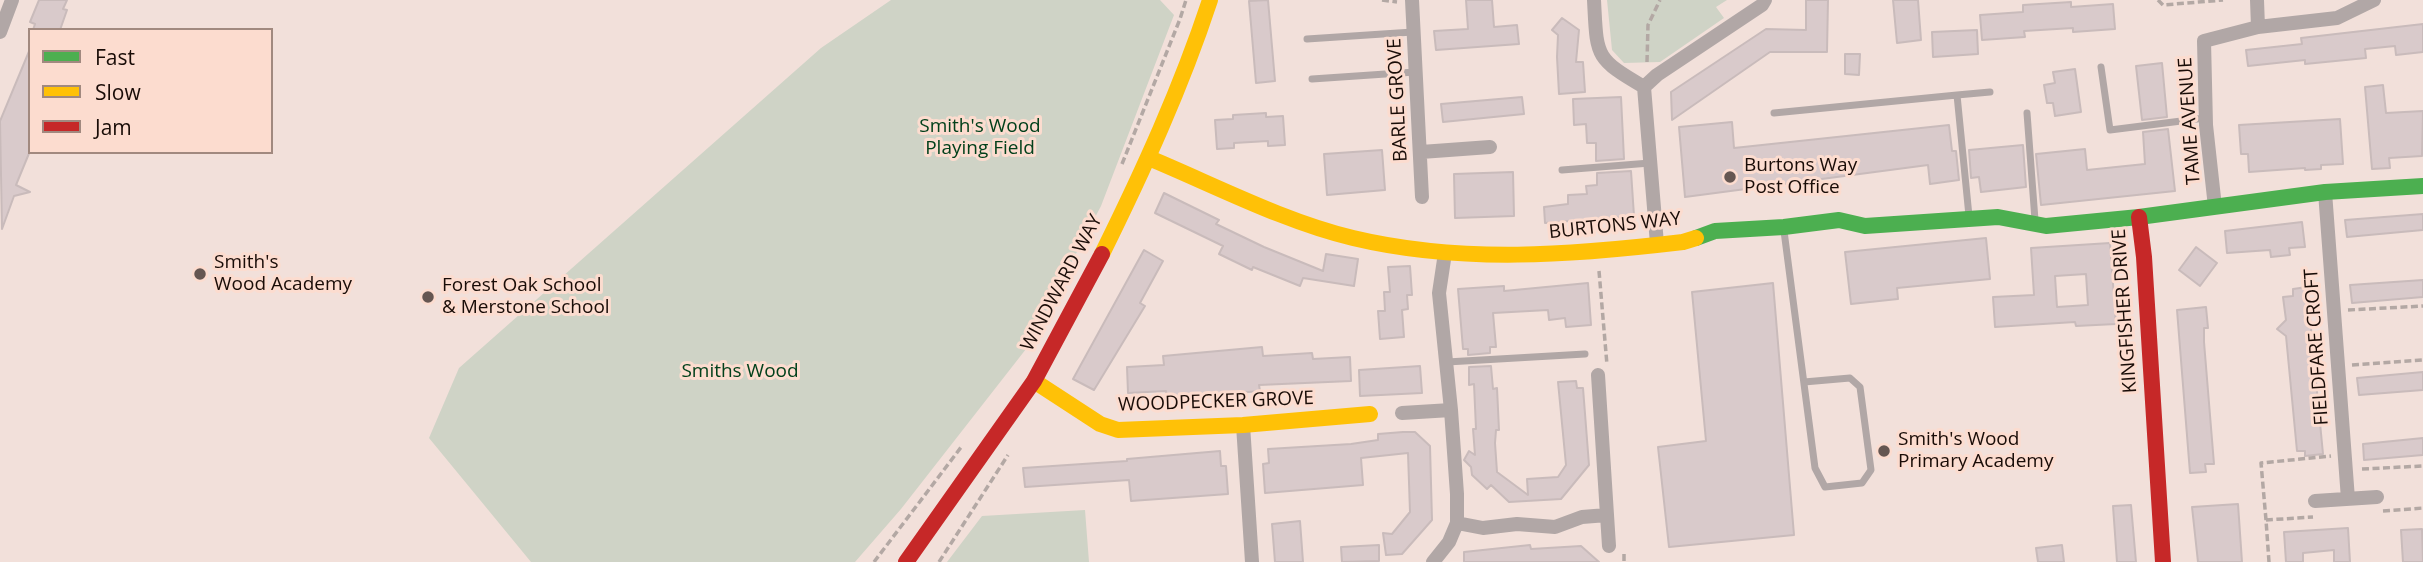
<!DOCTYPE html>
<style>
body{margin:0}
#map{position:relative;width:2423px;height:562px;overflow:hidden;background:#f2e0da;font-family:"Open Sans",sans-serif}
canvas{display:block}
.legend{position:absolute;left:28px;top:28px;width:245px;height:126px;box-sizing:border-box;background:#fcdccf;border:2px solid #a1897f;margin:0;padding:9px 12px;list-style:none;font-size:21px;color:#190c07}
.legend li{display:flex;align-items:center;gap:14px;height:35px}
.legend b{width:35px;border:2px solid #a1897f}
</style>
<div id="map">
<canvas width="2423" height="562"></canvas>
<ul class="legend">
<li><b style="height:9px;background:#4caf50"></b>Fast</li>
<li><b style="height:9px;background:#ffc107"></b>Slow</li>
<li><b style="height:9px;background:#c62828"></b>Jam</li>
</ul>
</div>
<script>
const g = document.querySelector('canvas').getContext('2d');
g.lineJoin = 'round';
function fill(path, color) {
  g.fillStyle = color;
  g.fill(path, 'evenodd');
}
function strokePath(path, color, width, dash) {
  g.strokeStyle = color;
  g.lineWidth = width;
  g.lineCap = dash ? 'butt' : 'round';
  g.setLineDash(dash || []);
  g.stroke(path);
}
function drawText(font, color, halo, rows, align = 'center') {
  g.font = font + ' "Open Sans",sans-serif';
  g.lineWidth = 6;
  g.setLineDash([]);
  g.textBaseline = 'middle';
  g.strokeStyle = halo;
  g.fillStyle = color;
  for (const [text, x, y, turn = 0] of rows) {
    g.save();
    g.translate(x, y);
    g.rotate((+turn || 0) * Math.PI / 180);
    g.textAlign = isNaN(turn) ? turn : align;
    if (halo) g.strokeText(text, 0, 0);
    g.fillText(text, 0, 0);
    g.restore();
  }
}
fill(new Path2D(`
 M891 0H1160L1174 15 1101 206 1026 349 901 509 855 562H531L429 438 459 368 821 48Z
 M1607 0H1727L1716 7 1724 18 1660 62 1624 63 1612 50Z
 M1085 510 1089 562H947L982 516Z`), '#cfd3c6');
const building = new Path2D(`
 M39 0H67L63 9 67 10 60 30H33L35 24 30 22Z
 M1268 0 1275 81 1256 83 1249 1Z
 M1466 0H1492L1494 27 1517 25 1519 44 1436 50 1434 31 1468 29Z
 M1806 0H1828L1827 52H1770L1672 120 1671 92 1766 29 1806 30Z
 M1893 0H1918L1921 40 1897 43Z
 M2071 2V7L2113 4 2115 29 2073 32V28L2024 31 2025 37 1982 40 1980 15 2023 12V5Z
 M1562 18 1579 30 1576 62H1583L1585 92 1559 94 1557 57 1558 35 1552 30Z
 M2423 24V52L2396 55 2395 46 2365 49 2366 58 2305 64V60L2248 66 2246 50 2302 44 2301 38Z
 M1977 30 1978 54 1933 57 1932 32Z
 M30 49V151L16 185 30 192 14 196 2 229 0 121Z
 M1845 54H1860L1859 75 1845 74Z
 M2162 63 2167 117 2142 120 2136 66Z
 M2075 69 2081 112 2055 116 2053 103H2047L2044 85 2055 83 2053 72Z
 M2383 85 2386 113 2423 111 2422 156 2389 158 2390 168 2372 169 2365 87Z
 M1522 97 1524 114 1443 122 1441 104Z
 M1621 97 1624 159 1596 161V143H1587L1586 124 1574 125 1573 99Z
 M1266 113V117L1283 116 1285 145 1268 146V141L1234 143V148L1217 149 1215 120 1233 119V115Z
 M2340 119 2343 164 2321 165V169L2305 170V168L2249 172 2248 154H2241L2239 125Z
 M1732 122 1734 148 1949 125 1952 151H1956L1959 180 1930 184 1928 165 1685 197 1679 127Z
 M2168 129 2175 191 2041 205 2036 154 2085 149 2087 170 2145 164 2143 132Z
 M2023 145 2026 187 1981 192 1979 177 1971 178 1969 150Z
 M1382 150 1385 190 1327 195 1324 154Z
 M1631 171 1634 216 1545 223 1544 207 1568 204V195L1587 194 1586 186 1597 185V173Z
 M1513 172 1514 216 1455 218 1454 174Z
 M1164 193 1219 220 1216 224 1264 247 1323 271 1326 254 1358 259 1354 286 1303 278 1300 286 1253 267 1252 270 1219 254 1223 246 1155 213Z
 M2423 214V230L2347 237 2345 220Z
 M2302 222 2305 247 2289 248 2290 255 2271 257 2270 250 2227 253 2225 231Z
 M1986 238 1990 279 1897 288 1898 299 1851 304 1845 252Z
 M2110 243 2116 324 2076 326 2075 322 1995 327 1993 297 2034 295 2031 248ZM2086 274 2088 305 2057 307 2055 276Z
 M2196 247 2217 263 2200 286 2179 270Z
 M1144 250 1163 261 1140 303 1145 306 1094 390 1073 379Z
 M1410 266 1412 295H1407L1408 309 1402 310 1404 337 1380 339 1378 311H1385L1384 292H1390L1388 267Z
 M2423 280V297L2352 303 2350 285Z
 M1588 283 1591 325 1566 327 1565 318 1549 320 1548 310 1493 313 1496 347H1490V353L1468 355V349H1463L1458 289 1504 286V291Z
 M1773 283 1794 535 1669 547 1658 447 1706 441 1692 292Z
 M2307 287 2323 454 2305 456V451H2297L2286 336 2277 329 2286 320 2283 297 2293 296V289Z
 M2206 307 2208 328H2204V342L2214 464H2205L2206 472 2190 473 2177 310Z
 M1262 347 1263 356 1312 353 1313 359 1350 357 1351 381 1259 385 1260 391 1167 399 1166 391 1128 393 1127 367 1164 365 1163 356Z
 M1420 366 1422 393 1360 396 1359 370Z
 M1491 366 1493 389 1497 388 1499 430H1496L1495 443 1497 472 1528 495 1527 479 1558 477 1566 465 1558 382 1576 381 1577 388H1583L1589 465 1561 499 1509 502 1491 485 1487 489 1472 475 1471 467 1464 460 1469 451 1475 455 1473 429H1476L1474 384 1469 385V367Z
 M2423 372V390L2359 395 2357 378Z
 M1403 432H1415L1430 446 1432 520 1402 554 1386 555 1383 533 1392 534 1410 512 1408 453 1361 458 1363 485 1265 493 1263 464 1269 463 1268 449 1351 444 1378 440V434Z
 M2423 438V455L2364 460 2363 444Z
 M1220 451 1221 466H1226L1228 494 1131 501 1129 480 1025 487 1023 468 1127 461V459Z
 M2238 504 2242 562H2198L2192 507Z
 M2131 505 2136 562H2117L2113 506Z
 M1300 521 1303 562H1275L1272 524Z
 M2348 528 2350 562H2334V550L2303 553V562H2286L2284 532Z
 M2422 529 2423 562H2403L2401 530Z
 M1379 545V561L1342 562 1341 547Z
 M1530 545 1531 549 1581 546 1599 562H1464V552Z
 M2062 545 2064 562H2038L2036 548Z`);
fill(building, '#d9cacb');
strokePath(building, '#c9bbbb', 2);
strokePath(new Path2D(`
 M1382 0 1397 2
 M2158 0 2163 5 2223 0
 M1647 62 1648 25 1660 0
 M1122 164 1180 19 1186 0
 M1599 271 1607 365
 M2348 310 2423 306
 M2352 365 2423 360
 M2362 469 2423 466
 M2383 511 2423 508
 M2266 520 2261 463 2331 456
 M1624 554V562
 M874 562 962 446
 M939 562 1008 455
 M2269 562 2266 520 2313 517`), '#b3a8a4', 3.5, [7, 3.5]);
strokePath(new Path2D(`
 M1307 39 1413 32
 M2101 67 2110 130 2205 118
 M1312 79 1415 72
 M1957 95 1990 92
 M1774 113 1957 95 1969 216
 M2027 113 2035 220
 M1562 170 1650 163
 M1784 231 1815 468 1825 487 1862 483 1871 470 1860 387 1850 378 1804 382
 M1447 362 1585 354`), '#b1a7a6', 7);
strokePath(new Path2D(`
 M1412 0 1422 197
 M1594 0C1597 56 1594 58 1644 87
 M2257 0 2258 27
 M0 32 12 0
 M1421 152 1490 147
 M2325 192 2348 499
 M2215 207 2206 125 2204 41 2258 27 2337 18 2374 0
 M1657 244 1644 87 1657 75 1762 5 1765 0
 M1598 375 1609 546
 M1402 413 1451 410
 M1243 425 1252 562
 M2315 501 2377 497
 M1457 523 1483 528 1517 524 1555 527 1582 517 1607 515
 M1433 562 1449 542 1457 523V494L1451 410 1439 293 1445 253`), '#b1a7a6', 14);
strokePath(new Path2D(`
 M1696 238 1715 231 1784 227 1839 220 1865 226 1998 217 2046 226 2139 217 2325 192 2423 186`), '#4caf50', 16);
strokePath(new Path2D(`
 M1149 158C1214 185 1285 222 1353 238 1462 264 1573 255 1683 242L1696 238
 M1102 254C1143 171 1181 88 1210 0
 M1034 381 1100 424 1118 430 1243 425 1370 414`), '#ffc107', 16);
strokePath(new Path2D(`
 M2139 217 2144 257 2163 562
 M906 562 1034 381 1102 254`), '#c62828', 16);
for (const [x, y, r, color] of [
 [1730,177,7,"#655651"],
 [200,274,7,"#655651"],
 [428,297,7,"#655651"],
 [1884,451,7,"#655651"]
]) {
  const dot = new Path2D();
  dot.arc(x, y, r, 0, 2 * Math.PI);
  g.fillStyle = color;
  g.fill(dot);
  strokePath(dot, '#fcdccf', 2.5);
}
drawText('19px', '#190c07', '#fcdccf', [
 ["BARLE GROVE",1398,100,-93],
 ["TAME AVENUE",2190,121,-94],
 ["BURTONS WAY",1615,226,-6],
 ["WINDWARD WAY",1062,283,-62],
 ["KINGFISHER DRIVE",2125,311,-94],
 ["FIELDFARE CROFT",2317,347,-94],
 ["WOODPECKER GROVE",1216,402,-2]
]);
drawText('19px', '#02401b', '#fcdccf', [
 ["Smith's Wood",980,127],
 ["Playing Field",980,149],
 ["Smiths Wood",740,372]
]);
drawText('19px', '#190c07', '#fcdccf', [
 ["Burtons Way",1744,166],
 ["Post Office",1744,188],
 ["Smith's",214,263],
 ["Wood Academy",214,285],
 ["Forest Oak School",442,286],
 ["& Merstone School",442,308],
 ["Smith's Wood",1898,440],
 ["Primary Academy",1898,462]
], 'left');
</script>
